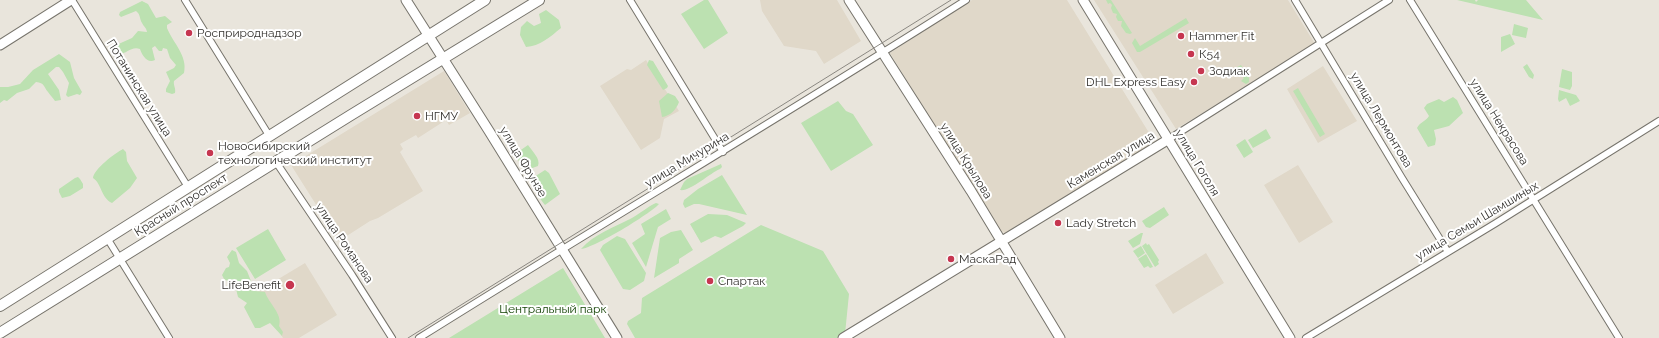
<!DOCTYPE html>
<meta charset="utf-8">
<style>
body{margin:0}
canvas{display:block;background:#e9e5dc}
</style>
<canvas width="1659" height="338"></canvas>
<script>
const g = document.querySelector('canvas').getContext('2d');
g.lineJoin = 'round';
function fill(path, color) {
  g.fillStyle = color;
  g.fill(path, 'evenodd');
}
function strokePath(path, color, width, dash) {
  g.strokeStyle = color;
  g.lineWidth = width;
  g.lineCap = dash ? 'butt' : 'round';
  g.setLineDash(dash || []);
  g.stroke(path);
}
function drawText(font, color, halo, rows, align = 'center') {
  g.font = font + ' Raleway,sans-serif';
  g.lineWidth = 4;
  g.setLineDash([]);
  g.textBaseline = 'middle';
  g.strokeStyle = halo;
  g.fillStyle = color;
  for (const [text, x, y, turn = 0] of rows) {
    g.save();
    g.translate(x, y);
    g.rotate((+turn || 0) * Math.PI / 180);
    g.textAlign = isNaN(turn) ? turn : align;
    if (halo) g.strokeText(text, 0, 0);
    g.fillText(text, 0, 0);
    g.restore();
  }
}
fill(new Path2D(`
 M760 0H837L861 41 824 64 816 51 784 46 762 11Z
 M972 0H1067L1151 136 1149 145 1145 148 1005 233 998 229 890 53Z
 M1094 0H1288L1315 44 1176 129Z
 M646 60 679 111 664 119 660 138 641 150 600 86 627 69 631 70Z
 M1323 66 1357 121 1318 143 1287 89Z
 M444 71 470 113 449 125 446 120 418 138 416 135 400 144 403 149 400 152 423 191 378 218 370 221 339 241 291 165Z
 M1298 165 1333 222 1299 243 1264 185Z
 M1206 253 1224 283 1173 314 1155 285Z
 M305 263 337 315 299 338H283L255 293Z`), '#e0d8c9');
fill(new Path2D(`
 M704 0H708L728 33 704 49 681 14Z
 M1106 0H1111L1132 33 1130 34 1126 33 1121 26 1122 21H1118L1116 17 1117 14 1113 13 1111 8 1112 5 1110 3 1108 4Z
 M1457 0H1475L1476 2 1478 0H1526L1543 20Z
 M142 1 148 4 156 18 165 16 172 22 167 25V28C173 43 188 56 184 73L174 81C173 85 176 88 175 93L172 94 166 92V89L170 81 166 72 174 68 176 65 170 58 167 49 163 48 162 51H159L155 46 152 48 155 60C147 64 142 55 140 49 131 46 127 54 119 54L114 46 132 38 138 31 147 32C146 27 144 27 142 23 139 18 141 15 136 11L121 17 119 15 120 12Z
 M546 10 559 20 561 28C550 37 540 46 526 47L520 35 521 27 527 21 534 26 541 23 539 14Z
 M1186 18 1189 23 1140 52H1137L1132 43 1135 38 1140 46Z
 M1514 24 1528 28 1526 38 1512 35Z
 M1510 34 1515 44 1501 52V37Z
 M59 54 70 62 74 78 82 92 80 95 77 94 68 97 66 95 69 83 63 72 59 67H56L48 74 59 90 61 100 55 101C53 98 50 95 48 92 43 86 45 83 36 82L29 89 17 93 7 101 4 100 0 103V87H8L20 84 33 70Z
 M649 60 653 61 668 86 667 88 663 90 647 65Z
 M1527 64 1534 75 1533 79 1529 77 1523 67Z
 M1241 65 1249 78V82L1246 84 1241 81 1244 78 1234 69Z
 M1562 69 1572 72V86L1570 90 1559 87Z
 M1298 88 1325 134 1320 137 1293 91Z
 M1559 90 1576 95 1580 101 1570 106 1566 98 1559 102 1558 99Z
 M668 93 675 96 679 102C676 110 670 116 662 117L659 101Z
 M1453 97 1457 100 1463 113 1449 126 1434 130 1436 139 1435 145 1428 147 1417 128C1420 122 1426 121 1429 116L1424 108 1427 104 1439 99 1444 102Z
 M838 101 846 111 853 114 873 145 831 171 801 123Z
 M1266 129 1271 138 1253 148 1248 140Z
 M1245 139 1253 152 1244 158 1236 145Z
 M528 145C532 151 541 159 538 166L524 171 515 154Z
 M123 149 126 152 127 161 137 178 130 188 112 203C101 198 102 184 93 178 94 169 115 153 123 149Z
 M721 164 722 167 720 169C710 173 690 192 680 190L684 182 687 179Z
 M545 170 549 173 560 194 545 205C539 197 530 187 534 177Z
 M722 175 747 215 699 204H694L685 208 683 204 684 200 698 189Z
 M78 177 80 179 83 184V188L70 196 62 198 59 192V189L75 178Z
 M656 203 659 204C650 214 594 248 581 249 594 234 615 227 632 218 641 213 647 207 656 203Z
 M1164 207 1169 215 1150 228 1146 227 1142 221Z
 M666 209 671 219 658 227 646 267 632 243 645 234 641 224Z
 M708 214 727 215 746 223 743 226 721 238 715 236 701 243 690 224Z
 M761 225 823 251 849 294 845 334 837 338H635L627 324 628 321 641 313 642 298Z
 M268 229 286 260 255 279 236 248Z
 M681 230 693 250 679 259V263L654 278 660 238 671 232Z
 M1141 233H1143L1140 244 1133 248 1128 241Z
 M617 236 625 239 646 273 644 281 630 290 623 289 600 250 603 245Z
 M1146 243 1147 245 1149 244 1159 260 1158 262 1159 264 1155 267 1142 246Z
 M1141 246 1145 253 1138 258 1133 251Z
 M232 250 236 252 239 263 247 271 255 291 265 292C269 304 283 314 279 326L283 332 282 336 270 323 260 328H255L244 307 247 303 238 297 235 285 224 279 222 275 226 268 229 267 230 263 227 257Z
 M1146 254 1153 267 1150 268 1148 266 1144 268 1138 259Z
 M563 268 605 338H449Z`), '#bce1b1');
const street = new Path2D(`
 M72 0 188 187
 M185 0 270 137
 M630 0 723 152
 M1295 0 1402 178 1448 252
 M1410 0 1619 338
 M1169 139 1389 0
 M276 162 352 275 392 338
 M107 238 169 338
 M419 338C601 224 785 115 966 0
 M1306 338 1496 223 1659 121`);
const secondary = new Path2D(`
 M406 0 489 131 617 338
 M849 0 971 191 1060 338
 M1083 0 1290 338
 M0 45 71 0
 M843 338 1169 139`);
const primary = new Path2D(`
 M0 306 485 0
 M0 333 351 115 539 0`);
strokePath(street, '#77746c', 8);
strokePath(secondary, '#77746c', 11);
strokePath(primary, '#77746c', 12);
strokePath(street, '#fff', 6);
strokePath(secondary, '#fff', 9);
strokePath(primary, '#fff', 10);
strokePath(new Path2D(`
 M408 338 951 0`), '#8b8882', 1);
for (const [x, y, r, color] of [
 [189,33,4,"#c63650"],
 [1181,36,4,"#c63650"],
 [1191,54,4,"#c63650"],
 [1201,71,4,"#c63650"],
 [1194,82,4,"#c63650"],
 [417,116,4,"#c63650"],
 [210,153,4,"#c63650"],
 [1058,223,4,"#c63650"],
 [951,259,4,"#c63650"],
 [710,281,4,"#c63650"],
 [290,285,5,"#c63650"]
]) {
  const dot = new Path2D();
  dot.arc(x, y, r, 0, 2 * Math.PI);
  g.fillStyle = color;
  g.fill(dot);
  strokePath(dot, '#fff', 1.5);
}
drawText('12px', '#33312e', '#fff', [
 ["Росприроднадзор",197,33],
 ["Hammer Fit",1189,36],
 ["К54",1199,54],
 ["Зодиак",1209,71],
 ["DHL Express Easy",1186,82,"right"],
 ["НГМУ",425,116],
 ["Новосибирский",218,146],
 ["технологический институт",218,160],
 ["Lady Stretch",1066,223],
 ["МаскаРад",959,259],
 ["Спартак",718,281],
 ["LifeBenefit",281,285,"right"]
], 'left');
drawText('12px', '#33312e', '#fff', [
 ["Потанинская улица",139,88,58],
 ["улица Лермонтова",1381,120,59],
 ["улица Некрасова",1499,122,58],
 ["улица Мичурина",687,160,-31],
 ["Каменская улица",1111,160,-31],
 ["улица Крылова",966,161,58],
 ["улица Фрунзе",523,162,59],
 ["улица Гоголя",1197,163,59],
 ["Красный проспект",181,205,-32],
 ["улица Семьи Шамшиных",1477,221,-31],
 ["улица Романова",344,243,56]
]);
drawText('12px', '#104000', '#fff', [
 ["Центральный парк",553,309]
]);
</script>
